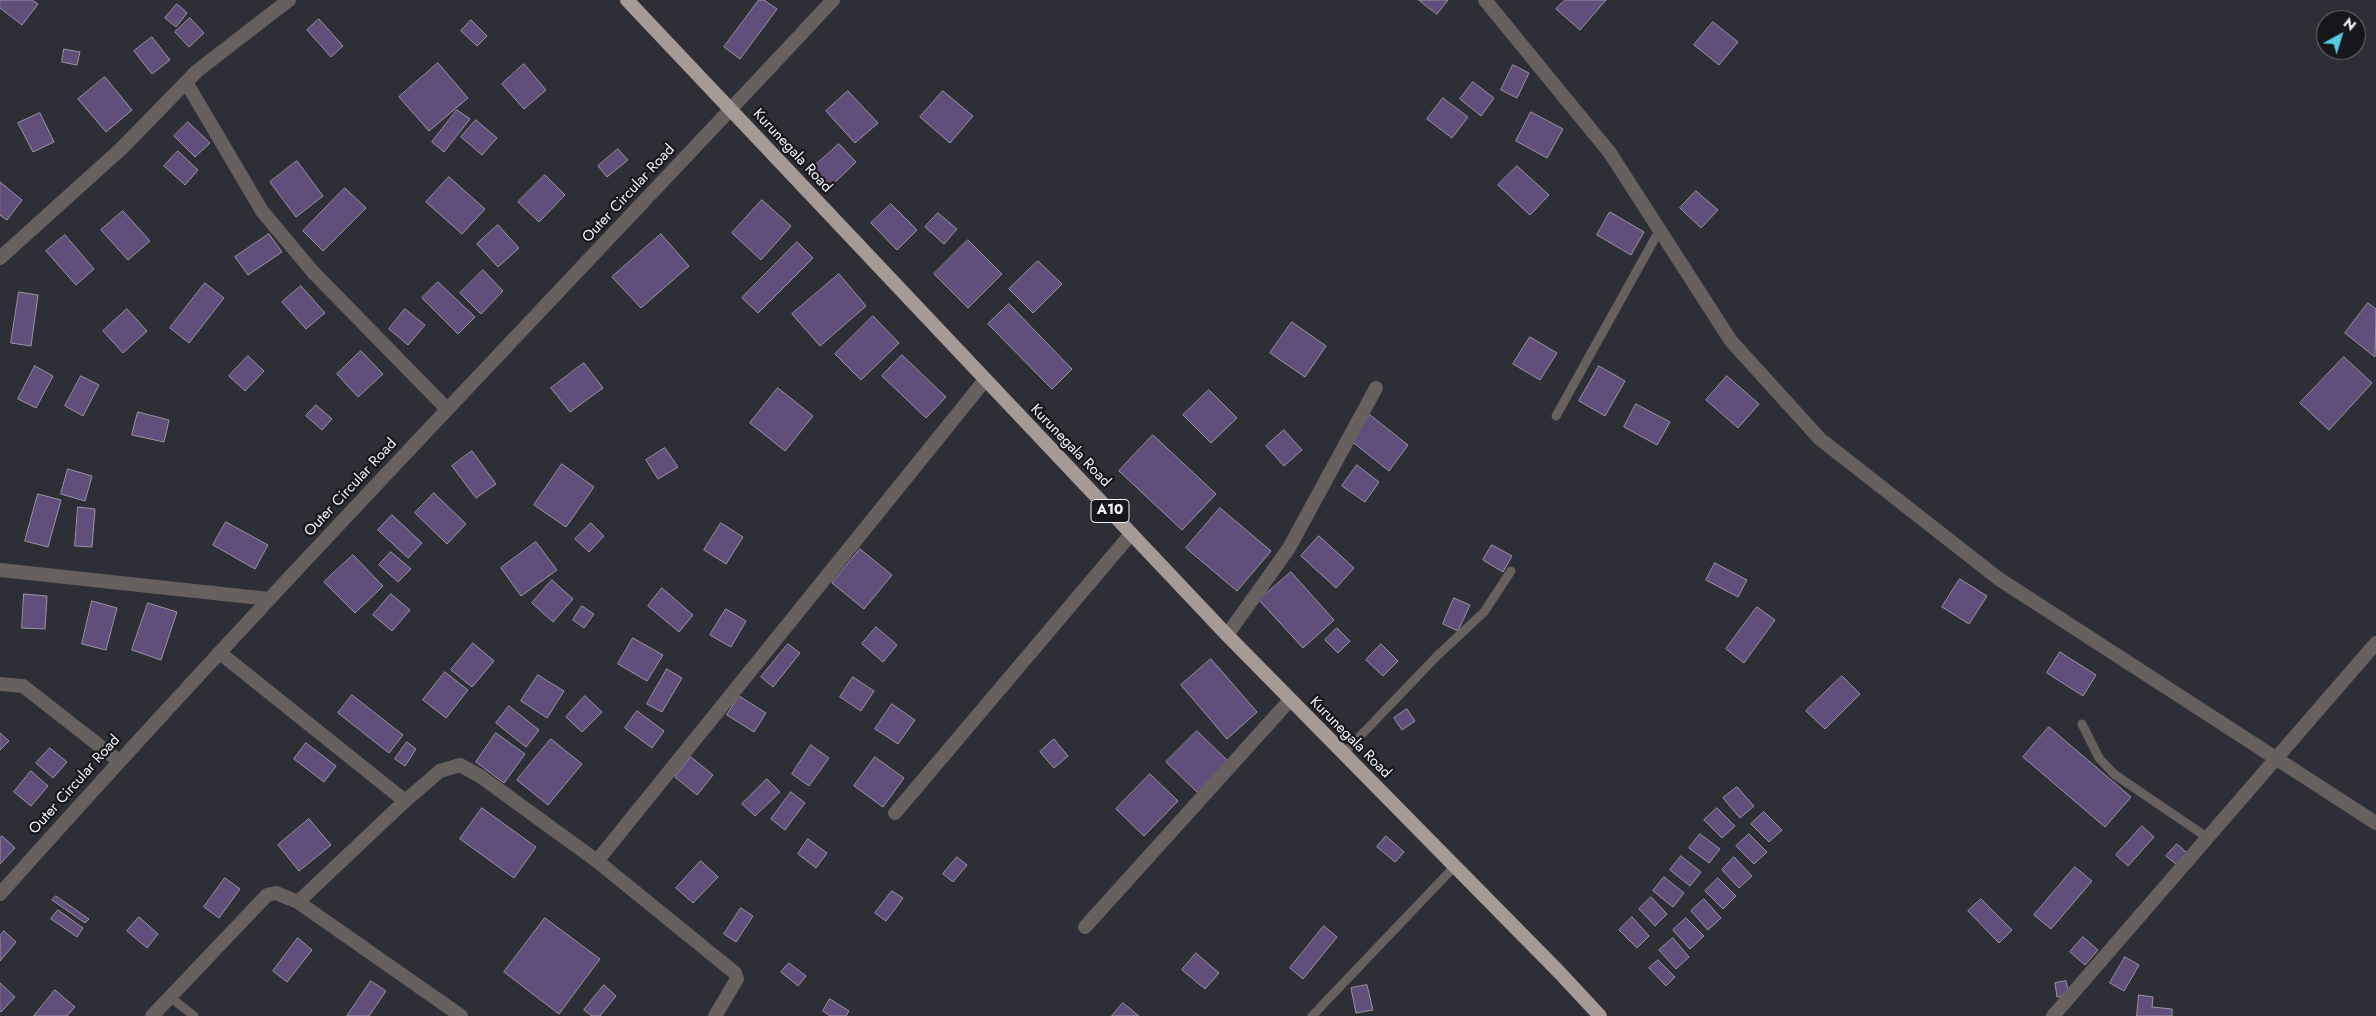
<!DOCTYPE html>
<style>
body{margin:0}
#map{position:relative;width:2376px;height:1016px;overflow:hidden;background:#2e2e37;font-family:Jost,sans-serif}
canvas{display:block}
.north{position:absolute;left:2316px;top:10px;width:50px;height:50px;box-sizing:border-box;background:#17171b;border:1px solid #6f6f74;border-radius:50%;rotate:39deg;font-size:14px;font-weight:700;line-height:20px;text-align:center;color:#f4f3fa}
.north::after{content:'';display:block;margin:auto;width:18px;height:22px;background:#57c9e3;clip-path:polygon(50% 0,100% 100%,50% 72%,0 100%)}
</style>
<div id="map">
<canvas width="2376" height="1016"></canvas>
<div class="north">N</div>
</div>
<script>
const g = document.querySelector('canvas').getContext('2d');
g.lineJoin = 'round';
function fill(path, color) {
  g.fillStyle = color;
  g.fill(path, 'evenodd');
}
function strokePath(path, color, width, dash) {
  g.strokeStyle = color;
  g.lineWidth = width;
  g.lineCap = dash ? 'butt' : 'round';
  g.setLineDash(dash || []);
  g.stroke(path);
}
function drawText(font, color, halo, rows, align = 'center') {
  g.font = font + ' Jost,sans-serif';
  g.lineWidth = 4.5;
  g.setLineDash([]);
  g.textBaseline = 'middle';
  g.strokeStyle = halo;
  g.fillStyle = color;
  for (const [text, x, y, turn = 0] of rows) {
    g.save();
    g.translate(x, y);
    g.rotate((+turn || 0) * Math.PI / 180);
    g.textAlign = isNaN(turn) ? turn : align;
    if (halo) g.strokeText(text, 0, 0);
    g.fillText(text, 0, 0);
    g.restore();
  }
}
const building = new Path2D(`
 M0 0H32L38 4 22 25 0 8Z
 M759 0H764L777 9 740 59 724 47Z
 M1419 0H1448L1437 14Z
 M1565 0H1606L1580 30 1556 9Z
 M177 4 187 13 176 27 165 18Z
 M190 18 204 33 189 47 175 32Z
 M319 19 343 46 331 57 307 30Z
 M471 20 487 36 477 46 461 31Z
 M1713 22 1738 42 1719 65 1694 45Z
 M152 37 170 60 152 74 134 51Z
 M64 49 80 52 77 65 62 62Z
 M438 63 468 98 429 131 399 97Z
 M524 64 546 90 524 109 502 84Z
 M1513 65 1529 73 1517 98 1501 90Z
 M105 77 132 110 106 132 78 99Z
 M1473 82 1494 98 1481 116 1460 99Z
 M848 91 878 123 855 143 826 111Z
 M943 91 973 116 950 143 920 117Z
 M1443 98 1468 117 1452 138 1427 119Z
 M457 110 470 119 444 152 432 142Z
 M1531 112 1563 129 1547 158 1516 141Z
 M40 113 54 142 33 152 18 123Z
 M476 120 497 138 482 155 461 137Z
 M188 122 210 143 195 157 174 136Z
 M839 144 856 162 826 191 808 172Z
 M618 149 628 160 607 177 598 166Z
 M178 151 198 170 185 185 164 166Z
 M297 161 323 196 296 217 270 182Z
 M1517 166 1549 195 1530 215 1498 185Z
 M545 175 565 195 539 222 518 202Z
 M449 177 485 209 462 234 426 202Z
 M0 182 22 200 7 220 0 215Z
 M345 188 366 208 323 251 303 231Z
 M1696 191 1718 210 1701 228 1680 208Z
 M762 200 791 226 761 260 732 233Z
 M891 204 917 230 897 250 871 223Z
 M123 211 150 241 128 260 101 230Z
 M1610 212 1644 232 1631 255 1597 235Z
 M938 213 957 229 944 244 925 227Z
 M498 225 519 248 498 267 477 244Z
 M269 234 282 252 248 275 235 257Z
 M661 234 689 266 641 308 612 277Z
 M65 235 94 269 76 285 46 251Z
 M968 240 1002 274 968 308 934 274Z
 M797 242 813 258 758 313 742 298Z
 M1038 261 1062 284 1033 313 1009 289Z
 M483 270 503 291 481 314 460 293Z
 M839 274 866 306 820 346 792 314Z
 M438 282 475 317 458 334 422 298Z
 M205 283 224 298 189 343 170 328Z
 M301 286 325 313 306 329 282 302Z
 M19 292 38 295 31 346 11 343Z
 M2368 303 2376 309 2375 357 2345 333Z
 M1009 304 1072 369 1052 389 988 324Z
 M127 309 147 331 123 353 103 331Z
 M405 309 425 325 408 345 389 329Z
 M873 316 899 343 861 380 835 354Z
 M1292 322 1326 346 1305 377 1270 353Z
 M1530 337 1557 353 1540 380 1513 364Z
 M361 351 383 374 358 397 337 374Z
 M902 355 946 397 926 418 882 376Z
 M248 356 264 371 245 391 229 376Z
 M2344 357 2372 383 2329 430 2300 403Z
 M584 363 603 388 570 412 551 388Z
 M35 366 53 376 36 408 18 399Z
 M1599 366 1625 381 1605 416 1579 401Z
 M81 376 99 385 83 416 65 406Z
 M1727 376 1759 404 1738 428 1706 400Z
 M778 388 813 416 785 451 750 423Z
 M1209 390 1237 418 1211 443 1183 415Z
 M1636 404 1670 422 1657 445 1624 427Z
 M316 405 332 419 322 430 306 416Z
 M138 412 169 420 164 442 132 435Z
 M1370 415 1408 445 1389 471 1350 440Z
 M1284 430 1302 450 1284 466 1266 446Z
 M1153 435 1216 494 1182 530 1119 471Z
 M665 448 678 467 658 479 646 460Z
 M472 451 496 484 476 498 452 466Z
 M562 464 594 487 566 527 534 505Z
 M1357 465 1379 482 1365 502 1342 486Z
 M68 469 92 476 85 501 61 494Z
 M434 493 466 524 447 544 415 513Z
 M38 494 61 500 48 547 25 541Z
 M78 507 95 509 92 547 75 546Z
 M1220 508 1271 551 1237 591 1186 548Z
 M392 515 422 543 408 558 378 530Z
 M226 522 268 545 255 569 213 545Z
 M591 523 604 536 589 552 575 539Z
 M721 523 743 537 726 564 704 550Z
 M1319 536 1354 568 1336 588 1301 556Z
 M536 542 557 570 521 596 501 568Z
 M1492 545 1512 556 1503 572 1483 560Z
 M860 549 892 575 864 609 832 583Z
 M391 552 411 569 398 582 379 565Z
 M353 555 383 586 355 613 324 582Z
 M1715 563 1747 580 1738 597 1706 580Z
 M1291 572 1334 620 1303 648 1259 600Z
 M1960 579 1987 596 1969 624 1942 607Z
 M552 580 573 599 553 622 532 603Z
 M662 588 693 615 679 632 648 606Z
 M24 594 47 596 45 629 22 628Z
 M391 594 410 610 392 631 373 615Z
 M1454 598 1470 605 1458 631 1443 624Z
 M92 601 117 608 106 650 82 644Z
 M148 603 177 612 161 660 132 650Z
 M582 606 594 614 584 628 573 620Z
 M1757 607 1775 620 1744 663 1726 649Z
 M726 609 746 621 731 647 710 635Z
 M876 627 897 645 883 662 862 644Z
 M1337 628 1350 641 1338 653 1325 640Z
 M633 638 663 655 647 681 618 664Z
 M473 643 494 661 472 687 451 670Z
 M788 644 800 653 773 687 761 677Z
 M1381 644 1398 661 1383 676 1366 660Z
 M2060 652 2096 675 2083 696 2047 673Z
 M1211 659 1257 712 1227 739 1181 685Z
 M667 669 682 678 662 712 647 704Z
 M445 672 468 690 446 718 423 700Z
 M538 675 564 691 547 718 521 701Z
 M1842 676 1860 694 1825 729 1806 711Z
 M853 677 874 691 861 711 840 697Z
 M352 695 403 735 389 753 338 713Z
 M585 696 602 712 582 732 566 717Z
 M739 696 766 713 754 732 727 715Z
 M892 704 915 720 898 744 875 729Z
 M509 706 539 730 526 747 496 723Z
 M1407 709 1415 721 1402 730 1394 718Z
 M637 711 664 731 652 748 625 728Z
 M2049 727 2131 797 2105 827 2023 757Z
 M1197 731 1228 761 1198 793 1166 762Z
 M0 733 9 741 0 750Z
 M496 733 525 754 504 783 476 762Z
 M551 739 582 764 548 805 517 780Z
 M1054 739 1068 756 1054 768 1040 752Z
 M407 742 416 749 405 766 395 759Z
 M306 743 336 766 324 782 294 759Z
 M811 745 829 758 809 786 792 774Z
 M50 748 67 762 53 778 36 763Z
 M691 757 713 775 697 795 675 777Z
 M875 757 904 778 883 807 854 786Z
 M31 771 48 786 31 806 14 792Z
 M1150 774 1178 801 1144 836 1116 809Z
 M767 779 780 792 755 816 742 804Z
 M1737 787 1754 806 1740 818 1723 798Z
 M791 792 805 803 785 830 771 819Z
 M482 808 536 847 514 878 460 839Z
 M1717 808 1735 826 1722 838 1704 820Z
 M1764 812 1782 830 1769 842 1751 824Z
 M309 819 331 845 299 871 278 845Z
 M2142 826 2154 837 2128 866 2116 855Z
 M1700 834 1720 849 1709 863 1689 848Z
 M1749 834 1767 852 1754 864 1736 846Z
 M2 836 15 848 0 864V839Z
 M1386 836 1404 852 1395 862 1377 847Z
 M808 839 827 853 816 868 798 854Z
 M2177 844 2187 853 2177 865 2166 856Z
 M1681 856 1701 872 1690 886 1670 870Z
 M957 857 967 865 953 882 943 874Z
 M1734 857 1752 876 1739 888 1722 870Z
 M701 861 718 877 693 903 676 888Z
 M2075 867 2092 881 2051 929 2034 915Z
 M1664 877 1684 893 1673 907 1653 891Z
 M225 878 240 889 219 918 204 907Z
 M1718 878 1736 896 1723 909 1705 891Z
 M892 891 903 898 886 921 875 913Z
 M56 896 89 919 85 923 52 900Z
 M1651 897 1667 914 1655 926 1639 909Z
 M1704 899 1721 918 1708 930 1691 911Z
 M1981 899 2012 930 1999 943 1968 911Z
 M741 908 753 916 736 942 724 934Z
 M58 910 83 928 77 937 51 919Z
 M139 917 158 934 147 948 127 931Z
 M1632 917 1649 936 1637 948 1619 930Z
 M545 918 600 959 559 1014 504 972Z
 M1686 918 1704 936 1690 949 1673 930Z
 M1324 926 1337 937 1303 979 1290 968Z
 M4 931 16 942 0 961V936Z
 M2083 937 2098 950 2085 965 2070 952Z
 M298 938 312 950 287 982 273 971Z
 M1673 938 1689 957 1676 969 1659 950Z
 M1196 953 1219 973 1205 989 1182 970Z
 M2125 957 2139 965 2124 991 2110 983Z
 M1658 960 1675 977 1666 986 1649 968Z
 M789 963 806 976 798 986 781 972Z
 M371 981 386 991 369 1016H347Z
 M2066 981 2069 995 2057 997 2055 983Z
 M0 983 15 997 1 1012 0 1011Z
 M604 985 616 996 600 1016H592L584 1010Z
 M1367 985 1373 1010 1356 1013 1351 988Z
 M55 990 75 1007 67 1016H34Z
 M2139 995 2153 997 2152 1007 2172 1009V1016H2137Z
 M830 999 849 1011 846 1016H830L823 1011Z
 M1123 1003 1139 1016H1112Z`);
fill(building, '#604e7b');
strokePath(building, '#9a96a2', 1);
strokePath(new Path2D(`
 M1556 416 1659 231
 M2082 724 2099 758 2114 774 2208 838
 M1343 754 1437 656 1484 612 1511 571
 M170 997 194 1016
 M1312 1016 1455 866`), '#66605e', 9);
strokePath(new Path2D(`
 M1485 0 1610 153 1731 341 1820 439 1999 579 2376 823
 M186 82 262 211 313 272 447 409
 M0 258 122 148 197 71 289 0
 M0 570 269 599
 M1227 635 1289 548 1376 388
 M220 653 405 801
 M0 684 23 686 119 761
 M895 813 1131 534
 M1085 927 1290 700
 M152 1016 267 895 276 893 298 902
 M461 1016 298 902 405 801 440 771 460 765 480 776 597 861
 M715 1016 737 979 735 973 597 861 985 380
 M2053 1016 2376 643`), '#66605e', 14);
strokePath(new Path2D(`
 M0 894C271 590 555 298 833 0`), '#66605e', 14);
strokePath(new Path2D(`
 M627 0 1227 635 1560 973 1600 1016`), '#a69a94', 14);
for (const [x, y, w] of [
 [1110,511,38]
]) {
  const box = new Path2D();
  box.roundRect(x - w / 2, y - 11.5, w, 23, 4);
  g.fillStyle = '#17171b';
  g.fill(box);
  strokePath(box, '#f4f3fa', 1);
}
drawText('bold 14px', '#f4f3fa', null, [
 ["A10",1110,511]
]);
drawText('15px', '#f4f3fa', '#17171b', [
 ["Kurunegala Road",792,151,47],
 ["Outer Circular Road",629,194,-47],
 ["Kurunegala Road",1070,446,46],
 ["Outer Circular Road",351,488,-47],
 ["Kurunegala Road",1350,738,45],
 ["Outer Circular Road",75,785,-48]
]);
</script>
